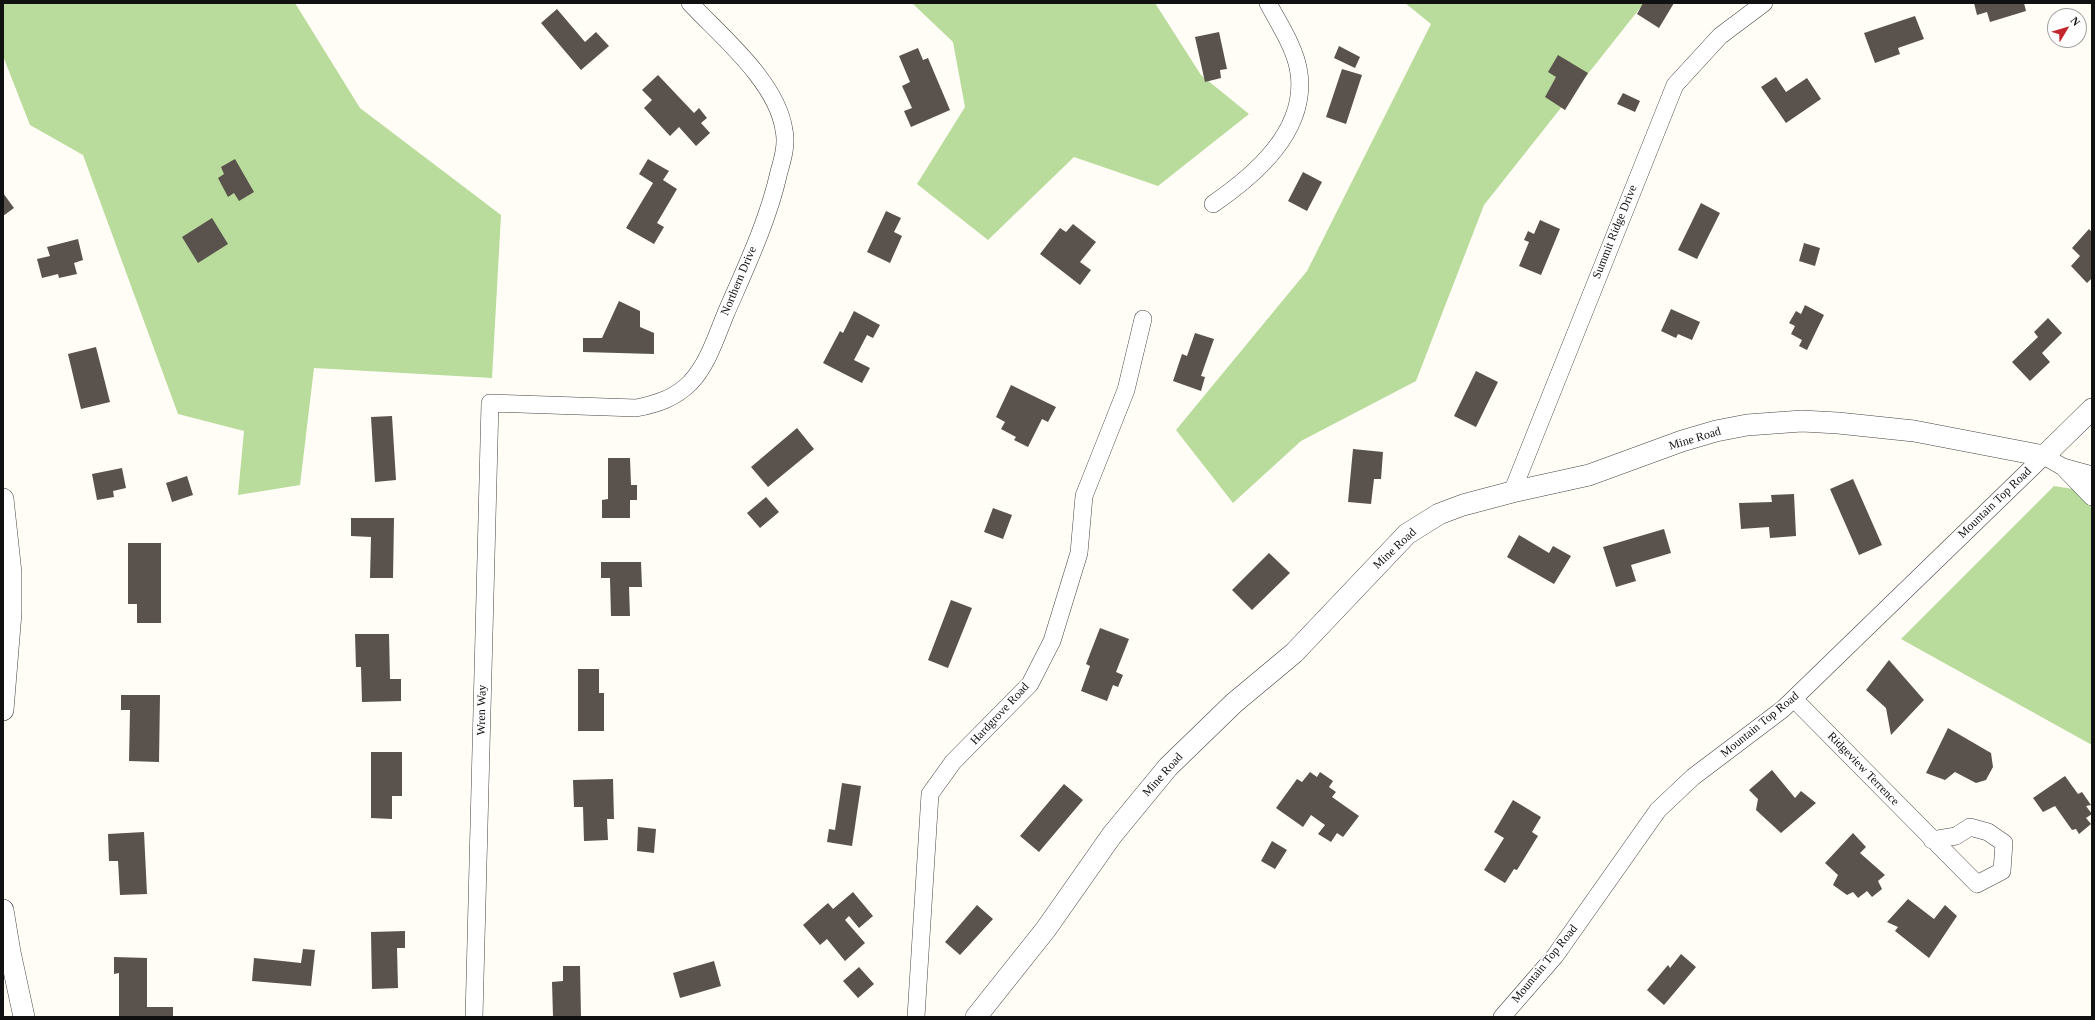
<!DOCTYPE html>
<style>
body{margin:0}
#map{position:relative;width:2095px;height:1020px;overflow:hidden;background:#fffdf5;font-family:"Times New Roman",serif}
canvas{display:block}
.frame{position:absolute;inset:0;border:4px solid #111;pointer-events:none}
.north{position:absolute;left:2047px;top:8px;width:40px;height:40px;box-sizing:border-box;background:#fff;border:1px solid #a0a0a0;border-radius:50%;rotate:52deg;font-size:11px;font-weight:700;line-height:16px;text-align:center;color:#111}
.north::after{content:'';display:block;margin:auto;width:14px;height:18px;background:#c4262e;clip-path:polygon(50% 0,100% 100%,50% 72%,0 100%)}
</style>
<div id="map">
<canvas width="2095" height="1020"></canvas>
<div class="frame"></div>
<div class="north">N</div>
</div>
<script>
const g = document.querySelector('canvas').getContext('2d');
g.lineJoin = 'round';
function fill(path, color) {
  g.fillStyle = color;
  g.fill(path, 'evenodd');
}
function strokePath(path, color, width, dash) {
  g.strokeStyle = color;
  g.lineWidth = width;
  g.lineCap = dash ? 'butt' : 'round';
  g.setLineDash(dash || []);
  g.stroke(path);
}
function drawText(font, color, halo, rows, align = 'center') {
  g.font = font + ' "Times New Roman",serif';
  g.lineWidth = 4;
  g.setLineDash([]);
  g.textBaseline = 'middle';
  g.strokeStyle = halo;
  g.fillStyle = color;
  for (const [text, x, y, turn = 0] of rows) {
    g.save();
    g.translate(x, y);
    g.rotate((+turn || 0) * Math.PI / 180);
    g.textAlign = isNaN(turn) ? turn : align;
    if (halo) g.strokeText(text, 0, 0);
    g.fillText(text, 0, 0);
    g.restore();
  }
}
fill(new Path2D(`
 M3 3H295L360 108 501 215 492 378 314 368 300 485 238 495 244 431 178 414 83 155 30 125 3 56Z
 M912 3H1155L1201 75 1249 114 1158 186 1074 157 988 240 917 184 965 107 953 42Z
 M1405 3H1644L1484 205 1416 381 1301 441 1233 503 1176 430 1307 271 1431 24Z
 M2054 486 2092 492V745L1901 639Z`), '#b9dc9c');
fill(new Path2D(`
 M1643 3H1674L1659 28 1637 14Z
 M1974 3H2024L2026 11 1990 22 1987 12 1977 15Z
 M557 9 585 42 596 32 609 46 581 70 541 23Z
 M1915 16 1924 39 1898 48 1900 54 1875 63 1864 33Z
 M1219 32 1227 69 1220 70 1221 78 1205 82 1195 37Z
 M1339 46 1360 57 1355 68 1334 58Z
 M918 48 923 60 928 58 950 110 911 127 904 111 912 108 902 86 910 82 899 56Z
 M1558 55 1588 73 1565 110 1545 97 1556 77 1548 72Z
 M1342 69 1362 75 1346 124 1326 117Z
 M658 75 694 113 699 108 707 118 701 123 710 133 696 146 679 127 670 136 644 108 652 100 642 90Z
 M1776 77 1786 92 1807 78 1821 99 1786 123 1761 87Z
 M1623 93 1640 101 1635 112 1617 104Z
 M235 159 254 192 239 201 234 193 228 197 218 178 224 174 221 167Z
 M648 159 669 171 663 180 677 189 657 223 664 227 654 244 626 228 653 183 639 174Z
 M1303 172 1322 182 1307 211 1288 201Z
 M3 193 14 208 3 216Z
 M1701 203 1720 213 1697 259 1678 250Z
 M886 211 901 218 894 232 902 236 890 263 867 252Z
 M212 218 228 244 198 263 182 237Z
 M1540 220 1560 229 1541 275 1519 266 1529 242 1524 240 1528 231 1534 234Z
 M1073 224 1096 242 1080 262 1091 270 1080 285 1040 254 1060 228 1066 232Z
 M2089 229 2092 232V278L2087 283 2071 266 2080 256 2072 248Z
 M78 239 83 260 74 263 77 274 59 278 58 274 42 278 37 259 50 256 47 247Z
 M1804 243 1820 248 1815 266 1799 261Z
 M619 301 640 311V327L654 333V354L583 352V338H602Z
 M1805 305 1824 315 1807 350 1799 346 1802 340 1791 334 1795 326 1789 323 1796 311 1801 314Z
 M1671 309 1700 322 1692 340 1678 334 1676 338 1661 331Z
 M854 311 880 325 873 338 867 335 854 360 870 368 862 383 823 363 840 331 843 333Z
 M2048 318 2062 333 2042 353 2050 362 2030 381 2012 362 2038 337 2034 332Z
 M1195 333 1214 339 1201 376 1205 377 1201 391 1173 381 1182 354 1187 356Z
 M96 347 110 402 81 409 68 354Z
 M1476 371 1498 382 1476 427 1454 416Z
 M1011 385 1056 407 1048 422 1042 419 1028 447 1014 440 1016 437 1001 429 1005 422 996 417Z
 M392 416 396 480 375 482 371 417Z
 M797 428 814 449 768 487 751 467Z
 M1353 449 1383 452 1381 479H1374L1371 504 1348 502Z
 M608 458H630L631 485H637V500H630V518H602V500L608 499Z
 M122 468 126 488 113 491 114 497 97 500 92 474Z
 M187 476 193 495 172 502 166 483Z
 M1853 479 1882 545 1859 555 1830 489Z
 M1794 494 1796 536 1770 538 1769 527 1741 529 1739 503 1772 502 1771 495Z
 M766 497 779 512 760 528 747 513Z
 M993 508 1012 515 1003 539 984 532Z
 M351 518H394L393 578H370L371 537 351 536Z
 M1664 529 1671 553 1631 565 1636 581 1616 587 1603 547Z
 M1519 535 1549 553 1553 546 1571 556 1554 584 1507 557Z
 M128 543H161V623H137V604H128Z
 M1269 553 1290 573 1252 610 1232 590Z
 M601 562H641L642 587H629L630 616H611L610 578H601Z
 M951 600 972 608 948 668 928 660Z
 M1100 628 1129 639 1116 672 1123 675 1118 687 1113 685 1107 701 1081 691 1090 666 1086 664Z
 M355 634H389L390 679H401V701L362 702 361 667H356Z
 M1889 660 1924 700 1891 735 1886 708 1866 690Z
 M578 669H599V693H604V731H578Z
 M121 695H160L159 762 129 761 130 710H121Z
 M1948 728 1991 753 1993 767 1986 780 1976 783 1955 772 1945 780 1926 773Z
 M371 752H402V796H392V819L371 818Z
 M1772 770 1795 798 1801 791 1816 803 1781 833 1756 810 1758 799 1749 790Z
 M1310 772 1317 777 1320 772 1333 781 1329 787 1336 792 1332 797 1359 816 1343 837 1337 833 1331 842 1318 834 1325 825 1311 815 1303 827 1276 808 1297 779 1302 782Z
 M2065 776 2078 794 2082 792 2091 805 2086 806 2092 814 2086 818 2091 824 2079 834 2076 829 2072 830 2055 806 2043 812 2033 798Z
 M613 779 614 819H607L608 840 584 841 583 807H574L573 780Z
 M842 783 861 786 852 846 827 842 829 829 835 830Z
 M1064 784 1083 800 1039 852 1020 836Z
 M1513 800 1541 817 1532 832 1538 836 1517 870 1514 869 1505 883 1484 870 1504 838 1494 832Z
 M638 827 656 829 654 853 637 851Z
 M144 832 147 894 120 895 118 861H109L108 834Z
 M1853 833 1866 847 1860 853 1885 875 1878 881 1882 889 1872 897 1867 891 1858 898 1853 892 1847 895 1833 885 1838 875 1825 863Z
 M1272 841 1287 850 1275 869 1261 861Z
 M853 892 873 916 859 928 849 916 845 920 865 943 845 961 827 939 820 945 803 925 828 903 833 909Z
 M1908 899 1934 919 1945 905 1957 916 1929 958 1895 931 1898 927 1887 922Z
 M977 905 993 919 960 955 945 942Z
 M405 931V948H397L398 988 372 989 371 932Z
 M303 949 315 950 311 986 252 981 254 958 301 963Z
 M1681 954 1696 967 1664 1005 1647 990 1668 965 1670 968Z
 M114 957 147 958V1007H173V1017H119V973L114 974Z
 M714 961 721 986 680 998 673 973Z
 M563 966H580L581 1017H553L552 982 563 981Z
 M859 967 874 984 858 998 843 981Z`), '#5a524d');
const minor = new Path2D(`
 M1213 204C1255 175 1307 131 1299 73 1296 49 1279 24 1268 3
 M2063 467 2092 497
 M1512 492 1675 85 1720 36 1764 3
 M1794 699 1977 884 2002 871 2004 843 1988 832 1970 827 1956 836 1932 840
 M474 1017 490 403 636 408C657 404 675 398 690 383 708 364 716 337 726 313 746 267 768 221 779 172 783 158 787 144 784 130 777 82 722 37 690 3
 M916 1017 930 794 953 762 1030 684 1052 641 1079 553 1084 496 1126 390 1143 319
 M1502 1017 1555 956 1658 810 1693 777 1783 709 2044 456 2063 467 2092 475`);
const tertiary = new Path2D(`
 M3 499 11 573V613L3 710
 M3 910 10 952 24 1017
 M976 1017 1046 929 1112 835 1168 767 1234 703 1294 653 1407 534 1439 514 1463 505 1512 492 1589 475 1682 441 1716 431 1747 425 1802 421 1838 423 1914 431 2044 456 2092 409`);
strokePath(minor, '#444', 18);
strokePath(tertiary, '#444', 22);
strokePath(minor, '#fff', 17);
strokePath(tertiary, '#fff', 21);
drawText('12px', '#111', '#fff', [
 ["Summit Ridge Drive",1615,232,-68],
 ["Northern Drive",739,281,-67],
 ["Mine Road",1695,439,-17],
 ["Mountain Top Road",1995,503,-44],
 ["Mine Road",1395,549,-43],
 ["Wren Way",482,710,-89],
 ["Hardgrove Road",1000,714,-47],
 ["Mountain Top Road",1760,725,-39],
 ["Ridgeview Terrence",1863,769,46],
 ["Mine Road",1163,775,-48],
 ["Mountain Top Road",1545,964,-51]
]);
</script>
